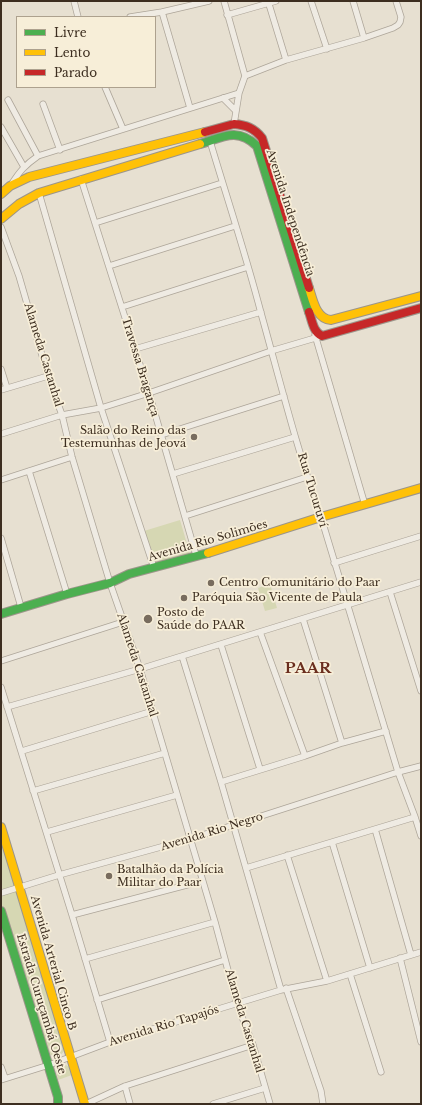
<!DOCTYPE html>
<meta charset="utf-8">
<style>
body{margin:0}
#map{position:relative;width:422px;height:1105px;overflow:hidden;background:#e7e0d1;font-family:"Libre Baskerville",serif}
canvas{display:block}
.frame{position:absolute;inset:0;border:2px solid #3d2e20;pointer-events:none}
.legend{position:absolute;left:16px;top:16px;width:140px;height:72px;box-sizing:border-box;background:#f7eed8;border:1px solid #ada18e;margin:0;padding:5px 7px;list-style:none;font-size:12px;color:#3d2e20}
.legend li{display:flex;align-items:center;gap:8px;height:20px}
.legend b{width:20px;border:1px solid #ada18e}
</style>
<div id="map">
<canvas width="422" height="1105"></canvas>
<div class="frame"></div>
<ul class="legend">
<li><b style="height:5px;background:#4caf50"></b>Livre</li>
<li><b style="height:5px;background:#ffc107"></b>Lento</li>
<li><b style="height:5px;background:#c62828"></b>Parado</li>
</ul>
</div>
<script>
const g = document.querySelector('canvas').getContext('2d');
g.lineJoin = 'round';
function fill(path, color) {
  g.fillStyle = color;
  g.fill(path, 'evenodd');
}
function strokePath(path, color, width, dash) {
  g.strokeStyle = color;
  g.lineWidth = width;
  g.lineCap = dash ? 'butt' : 'round';
  g.setLineDash(dash || []);
  g.stroke(path);
}
function drawText(font, color, halo, rows, align = 'center') {
  g.font = font + ' "Libre Baskerville",serif';
  g.lineWidth = 3.5;
  g.setLineDash([]);
  g.textBaseline = 'middle';
  g.strokeStyle = halo;
  g.fillStyle = color;
  for (const [text, x, y, turn = 0] of rows) {
    g.save();
    g.translate(x, y);
    g.rotate((+turn || 0) * Math.PI / 180);
    g.textAlign = isNaN(turn) ? turn : align;
    if (halo) g.strokeText(text, 0, 0);
    g.fillText(text, 0, 0);
    g.restore();
  }
}
fill(new Path2D(`
 M180 520 190 554 154 565 144 531Z
 M270 584 277 608 265 611 258 588Z
 M1 827 67 1047C60 1058 56 1058 45 1052L1 911Z
 M61 1065H66L69 1067 72 1075 58 1080 56 1071 58 1067Z`), '#d6d7b3');
const street = new Path2D(`
 M74 1 78 17
 M224 1 245 76 239 93 234 124
 M268 1 286 60
 M311 1 327 49
 M353 1 364 38
 M162 12 190 108
 M227 15 276 1
 M130 17 162 12 209 1
 M245 76 286 60 364 38 393 28 398 25 400 22 401 17 396 1
 M105 87 123 129
 M223 98 236 111
 M8 100 38 156
 M43 104 60 150
 M1 127 24 167
 M210 141C227 198 246 255 261 313 280 381 297 450 321 517L398 772 415 817 421 836
 M81 179 149 393 196 555
 M11 185C19 172 25 165 38 156L239 93
 M39 193 101 408 154 568
 M95 223 222 183
 M1 227 19 276 48 376 62 415 72 457 110 583 140 669 215 922 237 1004 253 1045 270 1104
 M109 266 235 226
 M122 307 248 267
 M315 335 365 505
 M135 349 261 312
 M1 369 7 388
 M1 390 48 376
 M1 434 62 415 101 408 149 393 271 351 322 336
 M161 435 284 396
 M29 471 67 594
 M173 474 295 437
 M1 480 72 457
 M185 516 307 477
 M1 538 21 607
 M334 563 421 536
 M390 592 421 691
 M303 619 342 743
 M260 632 305 756
 M221 645 260 769
 M182 656 221 782 281 990
 M1 661 123 622
 M1 687 72 915 110 1042
 M7 707 140 669 421 582
 M22 751 153 711
 M221 782 305 756 342 743 386 731
 M33 791 165 753
 M375 829 411 955
 M47 832 177 795
 M332 842 370 968
 M287 855 327 981
 M246 868 415 817
 M1 893 59 875 190 839 398 772 421 766
 M72 915 202 881
 M400 958 421 1042
 M85 959 215 922
 M350 974 381 1072
 M286 988 321 1091 323 1104
 M97 1000 225 960
 M1 1067 5 1078
 M1 1080 49 1065 110 1042 281 990 327 981 421 952
 M125 1086 130 1104
 M86 1104 125 1086 253 1045
 M213 1104 265 1088`);
const fast = new Path2D(`
 M200 144C223 137 237 127 257 146L309 312
 M1 614 67 594 110 583 129 574 208 553
 M1 911 58 1097V1104`);
const slow = new Path2D(`
 M1 194 10 186 29 177 205 132
 M1 219 19 204 39 193 200 144
 M309 288C313 300 316 319 331 320L421 296
 M208 553 321 517 421 488
 M1 827 85 1104`);
const jam = new Path2D(`
 M205 132 234 124C246 125 254 128 262 138L309 288
 M309 312C312 320 313 332 322 336L421 308`);
strokePath(street, '#ada599', 7);
strokePath(fast, '#9c958a', 10);
strokePath(slow, '#9c958a', 10);
strokePath(jam, '#9c958a', 10);
strokePath(street, '#efebe3', 5.5);
strokePath(fast, '#4caf50', 8);
strokePath(slow, '#ffc107', 8);
strokePath(jam, '#c62828', 8);
for (const [x, y, r, color] of [
 [194,437,4,"#786c5e"],
 [211,583,4,"#786c5e"],
 [184,598,4,"#786c5e"],
 [148,619,5,"#786c5e"],
 [109,876,4,"#786c5e"]
]) {
  const dot = new Path2D();
  dot.arc(x, y, r, 0, 2 * Math.PI);
  g.fillStyle = color;
  g.fill(dot);
  strokePath(dot, '#f7eed8', 1.5);
}
drawText('11px', '#3d2e20', '#f7eed8', [
 ["Avenida Independência",290,213,72],
 ["Alameda Castanhal",43,355,73],
 ["Travessa Bragança",140,367,73],
 ["Rua Tucuruví",312,490,73],
 ["Avenida Rio Solimões",208,541,-16],
 ["Alameda Castanhal",137,665,72],
 ["Avenida Rio Negro",212,832,-17],
 ["Avenida Arterial Cinco B",53,963,74],
 ["Estrada Curuçambá Oeste",41,1004,73],
 ["Alameda Castanhal",244,1021,73],
 ["Avenida Rio Tapajós",164,1026,-17]
]);
drawText('11px', '#3d2e20', '#f7eed8', [
 ["Salão do Reino das",186,431,"right"],
 ["Testemunhas de Jeová",186,444,"right"],
 ["Centro Comunitário do Paar",219,583],
 ["Paróquia São Vicente de Paula",192,598],
 ["Posto de",157,613],
 ["Saúde do PAAR",157,626],
 ["Batalhão da Polícia",117,870],
 ["Militar do Paar",117,883]
], 'left');
drawText('bold 15px', '#6b2e1e', '#f7eed8', [
 ["PAAR",308,669]
]);
</script>
